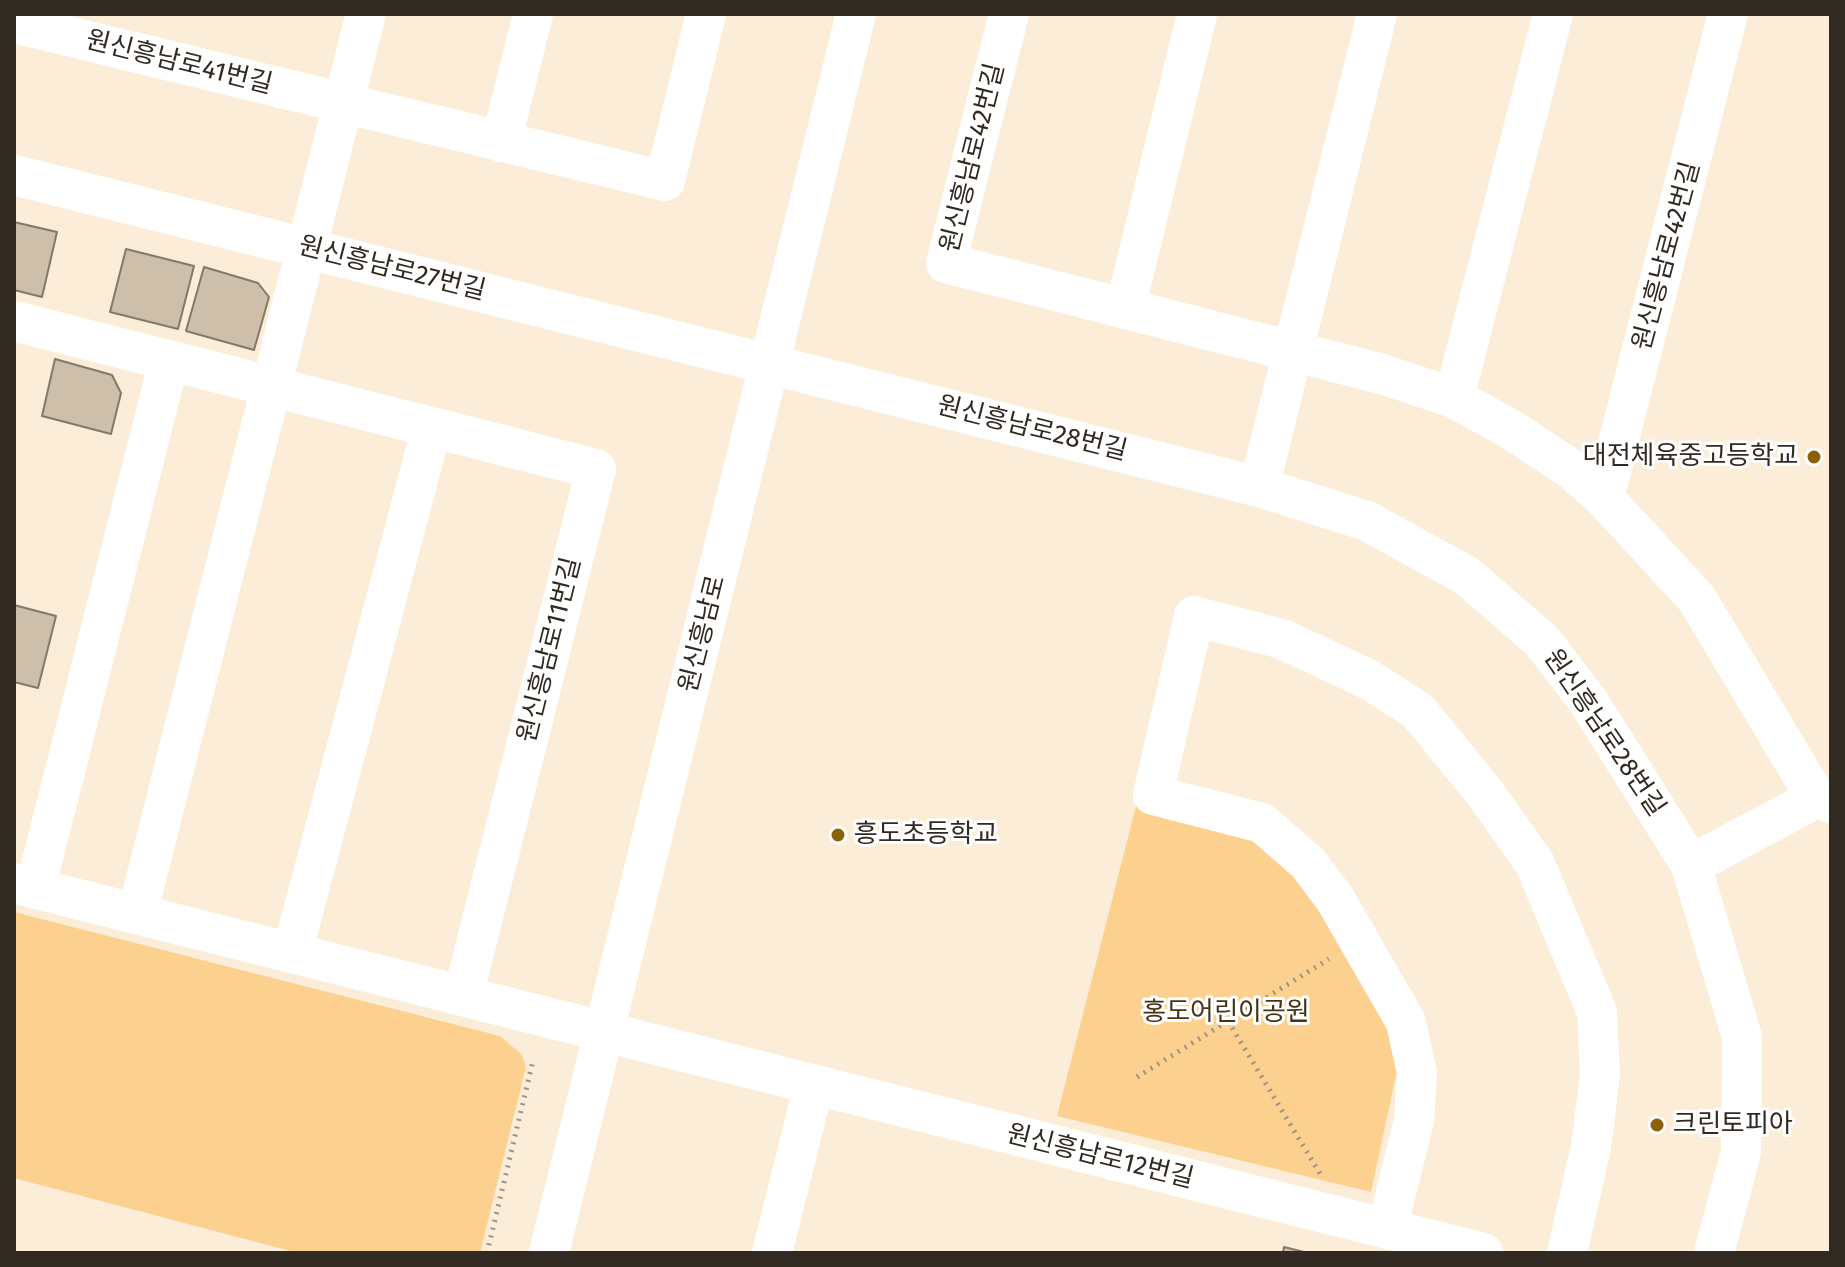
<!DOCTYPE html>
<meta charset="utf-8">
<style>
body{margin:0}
#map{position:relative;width:1845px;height:1267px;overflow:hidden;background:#fbedd7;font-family:"Fira Sans",sans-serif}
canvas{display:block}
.frame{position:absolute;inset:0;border:16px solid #302a22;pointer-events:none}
</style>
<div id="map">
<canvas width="1845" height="1267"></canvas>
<div class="frame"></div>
</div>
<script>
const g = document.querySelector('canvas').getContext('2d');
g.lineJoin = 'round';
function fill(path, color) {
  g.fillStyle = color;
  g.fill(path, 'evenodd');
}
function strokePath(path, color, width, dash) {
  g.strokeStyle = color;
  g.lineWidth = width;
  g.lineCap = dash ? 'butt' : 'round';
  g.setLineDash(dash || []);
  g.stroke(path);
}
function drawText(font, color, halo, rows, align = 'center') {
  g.font = font + ' "Fira Sans","Noto Sans KR",sans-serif';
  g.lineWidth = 6;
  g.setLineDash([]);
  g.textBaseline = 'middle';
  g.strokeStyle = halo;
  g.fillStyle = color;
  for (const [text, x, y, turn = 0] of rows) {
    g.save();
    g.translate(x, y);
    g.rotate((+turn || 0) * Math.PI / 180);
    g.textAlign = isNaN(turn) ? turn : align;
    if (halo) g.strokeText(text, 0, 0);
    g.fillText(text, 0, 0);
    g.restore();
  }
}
fill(new Path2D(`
 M1137 802 1236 827 1317 890 1392 1026 1397 1071 1371 1192 1057 1116Z
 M14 912 500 1036 522 1055 526 1067 480 1253H298L14 1178Z`), '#fcd190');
const building = new Path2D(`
 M14 222 57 232 42 297 14 290Z
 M126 249 194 266 178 329 110 312Z
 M204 267 258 283 269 297 254 350 186 331Z
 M55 359 112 375 121 393 111 434 42 416Z
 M14 605 56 616 38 688 14 682Z
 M1284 1247 1308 1253H1283Z`);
fill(building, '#cdbfaa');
strokePath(building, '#857865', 2);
strokePath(new Path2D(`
 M1228 1021 1322 1177
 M1137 1077 1329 959
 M487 1253 533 1061`), '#9e9484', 5, [2, 6]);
strokePath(new Path2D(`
 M1009 14 946 263 1382 374 1454 398 1512 430 1571 469 1604 498 1697 599 1816 798
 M14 23 665 181 706 14
 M501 142 533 14
 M14 175 1259 487 1367 521 1467 576 1542 641 1588 701 1691 865 1742 1037 1741 1152 1714 1253
 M1125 309 1197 14
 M14 321 596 469 463 996
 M1454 398 1553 14
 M1259 487 1377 14
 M1604 498 1728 14
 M1691 865 1816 798 1831 803
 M14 883 1483 1253
 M35 889 169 361
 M137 914 366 14
 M292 953 432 427
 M1387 1229 1414 1121 1417 1073 1406 1022 1335 899 1308 863 1262 823 1153 795 1194 616 1282 639 1368 679 1418 711 1485 793 1535 864 1597 1012 1600 1075 1591 1147 1567 1253
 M549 1253 856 14
 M772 1253 814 1085`), '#fff', 40);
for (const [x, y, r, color] of [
 [1814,457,8,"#8c6004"],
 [838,835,8,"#8c6004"],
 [1657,1125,8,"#8c6004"]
]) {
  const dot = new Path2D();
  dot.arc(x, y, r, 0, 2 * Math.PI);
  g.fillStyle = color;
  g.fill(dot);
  strokePath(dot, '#fff', 3);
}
drawText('26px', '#302a22', '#fff', [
 ["원신흥남로41번길",179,63,14],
 ["원신흥남로42번길",973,158,-76],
 ["원신흥남로42번길",1667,256,-75],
 ["원신흥남로27번길",392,269,14],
 ["원신흥남로28번길",1032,429,14],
 ["원신흥남로",703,634,-76],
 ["원신흥남로11번길",550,650,-76],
 ["원신흥남로28번길",1604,733,56],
 ["원신흥남로12번길",1100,1157,14]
]);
drawText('26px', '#302a22', '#fff', [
 ["대전체육중고등학교",1798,457,"right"],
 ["흥도초등학교",854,835],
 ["크린토피아",1673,1125]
], 'left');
drawText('26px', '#483415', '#fff', [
 ["홍도어린이공원",1226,1013]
]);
</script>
